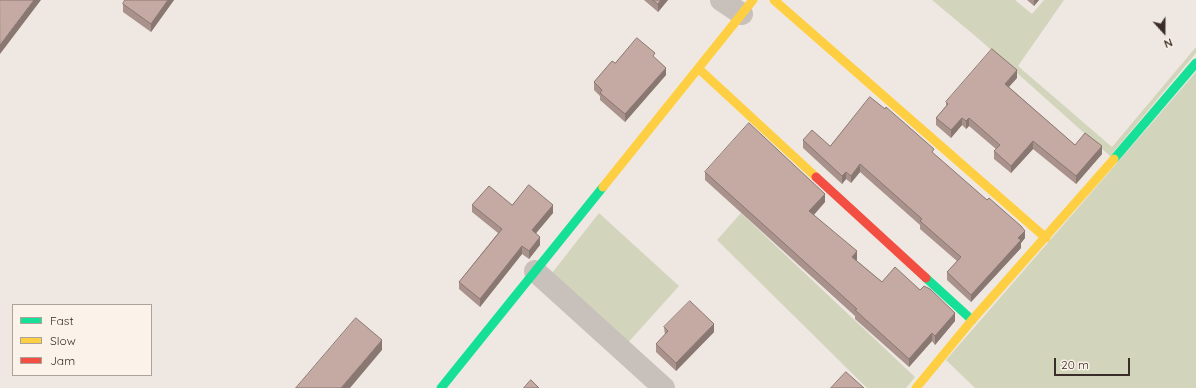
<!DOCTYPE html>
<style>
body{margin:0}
#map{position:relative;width:1196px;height:388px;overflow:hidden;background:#efe8e2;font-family:Quicksand,sans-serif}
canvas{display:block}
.legend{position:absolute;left:12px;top:304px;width:140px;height:72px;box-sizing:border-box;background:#fbf2ea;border:1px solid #aea39c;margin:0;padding:5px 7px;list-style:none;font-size:12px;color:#3a2c28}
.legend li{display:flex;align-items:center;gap:8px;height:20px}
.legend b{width:20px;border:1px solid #aea39c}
.north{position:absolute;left:1144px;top:12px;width:40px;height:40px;-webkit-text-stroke:3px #fbf2ea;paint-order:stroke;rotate:159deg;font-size:11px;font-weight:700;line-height:16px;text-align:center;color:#3a2c28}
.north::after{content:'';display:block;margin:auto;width:14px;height:18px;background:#3a2c28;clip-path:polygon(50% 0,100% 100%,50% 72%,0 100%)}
.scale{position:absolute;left:1054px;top:358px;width:76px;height:18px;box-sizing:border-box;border:2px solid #3a2c28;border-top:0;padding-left:5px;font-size:12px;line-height:14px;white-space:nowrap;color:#3a2c28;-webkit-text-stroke:3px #fbf2ea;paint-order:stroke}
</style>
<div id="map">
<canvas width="1196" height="388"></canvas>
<ul class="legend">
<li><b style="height:5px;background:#16e098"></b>Fast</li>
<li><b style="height:5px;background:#ffcf43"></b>Slow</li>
<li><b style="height:5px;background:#f24e42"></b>Jam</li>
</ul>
<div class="north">N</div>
<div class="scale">20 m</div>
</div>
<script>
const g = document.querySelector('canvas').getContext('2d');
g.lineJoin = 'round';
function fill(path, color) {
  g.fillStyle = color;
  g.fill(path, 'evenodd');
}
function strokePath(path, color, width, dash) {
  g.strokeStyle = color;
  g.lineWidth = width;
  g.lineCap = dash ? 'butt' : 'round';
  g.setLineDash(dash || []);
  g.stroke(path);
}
fill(new Path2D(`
 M932 0H1015L1032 14 1044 0H1064L1018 66 1112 147 1196 47V53L1110 156 980 40Z
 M1196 72V388H975L946 360Z
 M599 213 679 286 625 346 552 273Z
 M741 213 915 377 906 388H867L717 240Z`), '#d2d5bb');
strokePath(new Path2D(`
 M721 0 742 14
 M535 271 664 388`), '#c8c0bb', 22);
strokePath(new Path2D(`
 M1114 159 1196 63
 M926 278 972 320
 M441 388 603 187`), '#16e098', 9);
strokePath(new Path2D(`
 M774 0 1046 238
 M699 69 816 177
 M603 187 753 0
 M916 388 972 320 1114 159`), '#ffcf43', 9);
strokePath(new Path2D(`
 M816 177 926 278`), '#f24e42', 9);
fill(new Path2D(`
 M174 0 151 32 123 12V4Z
 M644 0H668L658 12Z
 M1027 0H1039L1034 6Z
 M655 58 666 75 625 122 600 100V96L594 90V82L615 63Z
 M1017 78 1009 87 1075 145 1102 154 1076 184 1033 149 1011 173 994 159V151L996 149 969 126 966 129 962 125 951 138 936 125V118L946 106V102Z
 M803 140 830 146 934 154 1025 238 1021 243V248L971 302 947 280V272L957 261 920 229V225L860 172 851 183 846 179 842 184 803 148Z
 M705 172 825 202 814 215 857 260H856L882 282 955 321 935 345 932 341 909 367 855 319V316L705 180Z
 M472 205H512L553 213 536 233 540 245 529 259 522 254 480 307 459 289V282L498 233 472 212Z
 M664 327 714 332 676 371 656 352V344L665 335Z`), '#a9928b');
fill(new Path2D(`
 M34 0H41L0 54V45Z
 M168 0H174L151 32V24Z
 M661 0H668L658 12V4Z
 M1034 0H1039L1034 6Z
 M666 68V75L625 122V114Z
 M1017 70V78L1005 91V84Z
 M962 118V125L951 138V130Z
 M969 118V126L966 129V121Z
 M1033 141V149L1011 173V166Z
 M1102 146V154L1076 184V176Z
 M860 164V172L851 183V176Z
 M846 172V179L842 184V176Z
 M825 194V202L809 220V211Z
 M553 205V213L532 238V230Z
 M1025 231V238L1021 243V248L971 302V295L1018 238Z
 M540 237V245L529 259V251Z
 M522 246V254L480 307V299Z
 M857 251V260L852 265V257Z
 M955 313V321L935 345V336Z
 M714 324V332L676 371V363Z
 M932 333V341L909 367V359Z
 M382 340V350L350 388H341Z`), '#897771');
const building = new Path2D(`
 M0 0H34L0 45Z
 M125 0H168L151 24 123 4Z
 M653 0H661L658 4Z
 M637 38 655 53 653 56 666 68 625 114 600 93 602 90 594 82 612 61 615 63Z
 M992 49 1017 70 1005 84 1075 145 1085 133 1102 146 1076 176 1033 141 1011 166 994 151 1000 145 969 118 966 121 962 118 951 130 936 118 948 104 946 102Z
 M870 97 885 109 886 107 934 149 932 152 987 200 989 198 1021 226 1025 231 1018 238 1021 240 971 295 947 272 961 257 920 221 922 219 860 164 851 176 846 172 842 176 803 140 812 130 830 146Z
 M749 123 825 194 809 211 857 251 852 257 882 282 895 267 920 290 924 286 930 289 955 313 935 336 932 333 909 359 855 310 857 309 705 172Z
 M529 185 553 205 532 230 540 237 529 251 522 246 480 299 459 282 502 229 472 205 489 186 512 205Z
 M690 301 714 324 676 363 656 344 668 331 664 327Z
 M356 318 382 340 341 388H296Z
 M846 372 864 388H831Z
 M531 380 539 388H524Z`);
fill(building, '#c4aaa2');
strokePath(building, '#897771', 1);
</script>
